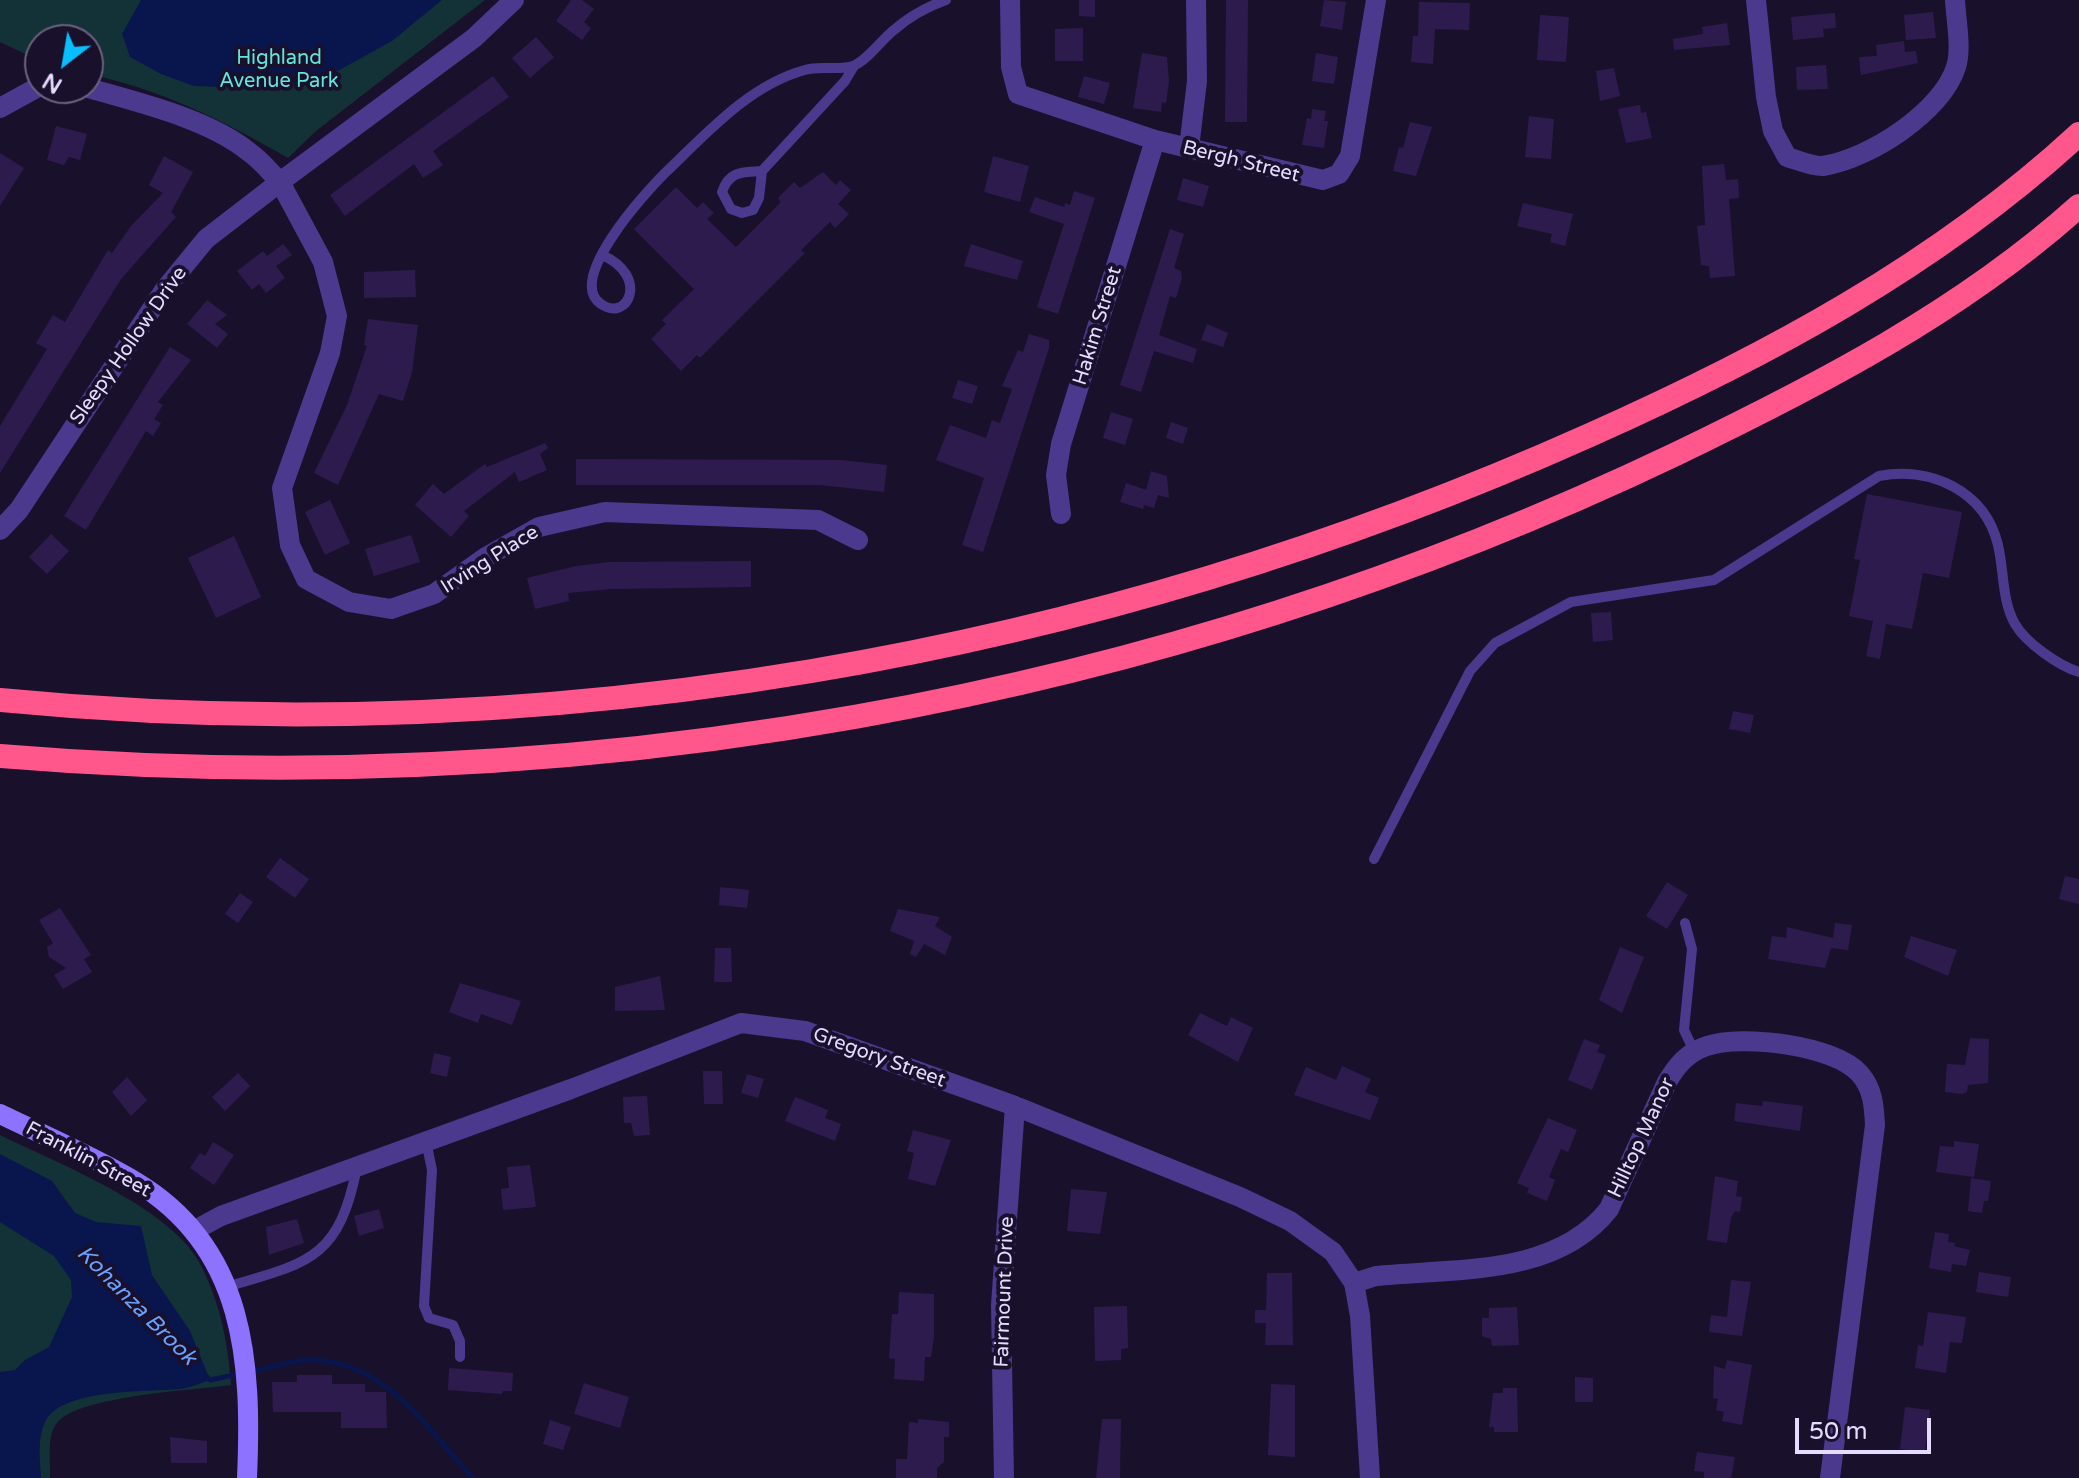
<!DOCTYPE html>
<style>
body{margin:0}
#map{position:relative;width:2079px;height:1478px;overflow:hidden;background:#19102c;font-family:"Varela Round",sans-serif}
canvas{display:block}
.north{position:absolute;left:24px;top:24px;width:80px;height:80px;box-sizing:border-box;background:#19102c;border:2px solid #6b6180;border-radius:50%;rotate:211deg;font-size:22px;font-weight:700;line-height:32px;text-align:center;color:#e5dbff}
.north::after{content:'';display:block;margin:auto;width:28px;height:36px;background:#07beff;clip-path:polygon(50% 0,100% 100%,50% 72%,0 100%)}
.scale{position:absolute;left:1795px;top:1418px;width:136px;height:36px;box-sizing:border-box;border:4px solid #e5dbff;border-top:0;padding-left:10px;font-size:24px;line-height:28px;white-space:nowrap;color:#e5dbff;-webkit-text-stroke:6px #19102c;paint-order:stroke}
</style>
<div id="map">
<canvas width="2079" height="1478"></canvas>
<div class="north">N</div>
<div class="scale">50 m</div>
</div>
<script>
const g = document.querySelector('canvas').getContext('2d');
g.lineJoin = 'round';
function fill(path, color) {
  g.fillStyle = color;
  g.fill(path, 'evenodd');
}
function strokePath(path, color, width, dash) {
  g.strokeStyle = color;
  g.lineWidth = width;
  g.lineCap = dash ? 'butt' : 'round';
  g.setLineDash(dash || []);
  g.stroke(path);
}
function drawText(font, color, halo, rows, align = 'center') {
  g.font = font + ' "Varela Round",sans-serif';
  g.lineWidth = 8;
  g.setLineDash([]);
  g.textBaseline = 'middle';
  g.strokeStyle = halo;
  g.fillStyle = color;
  for (const [text, x, y, turn = 0] of rows) {
    g.save();
    g.translate(x, y);
    g.rotate((+turn || 0) * Math.PI / 180);
    g.textAlign = isNaN(turn) ? turn : align;
    if (halo) g.strokeText(text, 0, 0);
    g.fillText(text, 0, 0);
    g.restore();
  }
}
fill(new Path2D(`
 M0 0H485L316 131 288 158C224 121 161 89 88 74V40H40V61L0 42Z
 M0 1135C57 1163 168 1206 199 1262 220 1301 228 1342 231 1385 195 1390 77 1396 57 1423 46 1436 51 1462 50 1478H0Z`), '#133237');
fill(new Path2D(`
 M141 0H442L392 41 334 73 252 88 194 86 161 74 130 57 122 34Z
 M0 1154 52 1181 75 1213 96 1222 141 1226 152 1275 190 1331 210 1380C200 1383 190 1388 180 1389 148 1392 61 1388 45 1422 37 1439 40 1460 41 1478H0V1372L15 1370 25 1360 49 1347 72 1297 71 1280 54 1256 0 1222Z`), '#08164d');
strokePath(new Path2D(`
 M249 1372C268 1369 290 1360 310 1360 385 1360 427 1429 473 1478
 M207 1377 210 1380 239 1374`), '#08164d', 5);
fill(new Path2D(`
 M571 0H582L594 9 584 22 591 28 582 40 556 21Z
 M1079 0H1095V17L1079 16Z
 M1226 0H1248L1247 122H1225Z
 M1324 0 1346 2 1342 30 1320 26Z
 M1419 2 1470 3 1469 30 1435 29 1433 64 1411 62 1413 36H1418Z
 M1933 12 1936 38 1906 40 1904 15Z
 M1835 13 1836 28 1823 29 1824 37 1793 40 1791 17Z
 M1540 15 1569 17 1566 62 1537 60Z
 M1727 23 1730 45 1674 50 1673 39 1703 34 1702 27Z
 M1083 28V61H1055V29Z
 M536 37 554 57 530 78 512 58Z
 M1904 41 1905 52 1916 51 1918 63 1861 75 1859 57 1877 56 1876 45Z
 M1142 53 1167 57 1169 82 1166 103 1162 102 1161 112 1133 108Z
 M1316 53 1338 57 1334 84 1312 81Z
 M1826 65 1828 89 1797 90 1796 67Z
 M1614 68 1620 96 1600 101 1596 71Z
 M493 76 509 97 433 151 443 165 423 178 414 164 345 216 330 195Z
 M1084 76 1110 83 1104 104 1078 97Z
 M1640 105 1641 113 1646 112 1652 138 1626 143 1618 109Z
 M1312 109 1326 111 1324 121H1328L1324 148 1302 145 1307 118 1311 119Z
 M1529 116 1554 119 1551 159 1525 157Z
 M1410 122 1432 127 1416 176 1393 171 1399 147 1403 148Z
 M56 126 87 134 80 160 69 157 64 165 47 160Z
 M0 153 24 168 0 206Z
 M164 156 193 172 171 212 176 217 121 279 0 473V426L47 349 36 343 53 315 65 322 108 250 112 253 131 226 163 193 149 185Z
 M993 156 1029 166 1020 202 984 192Z
 M1724 164 1726 180 1738 179 1739 198 1729 199 1735 276 1710 278 1709 266 1701 265 1697 226 1705 225 1702 166Z
 M823 172 836 185 840 180 851 190 838 204 849 214 835 228 830 222 801 250 805 253 700 358 697 355 681 371 651 339 666 324 662 320 694 289 634 229 676 187 697 208 703 202 714 213 707 219 736 247 781 202 778 198 794 182 800 188Z
 M1183 178 1209 186 1203 207 1177 200Z
 M1074 191 1095 198 1058 314 1037 307 1064 224 1029 212 1035 197 1064 207 1065 203 1070 205Z
 M1523 203 1573 214 1565 246 1550 242 1552 234 1517 226Z
 M1170 229 1184 234 1174 268 1181 271 1182 278 1176 298 1170 296 1159 335 1197 349 1193 363 1154 351 1141 392 1120 385Z
 M283 244 292 255 276 266 285 278 266 293 259 284 252 290 237 271 263 251 267 256Z
 M971 244 1023 261 1017 280 964 266Z
 M415 270 416 297 364 298V272Z
 M207 300 227 315 215 324 228 334 217 348 187 324Z
 M368 319 418 325 412 372 403 401 379 394 338 485 314 473 347 405 367 346 364 345Z
 M1207 324 1228 333 1223 347 1201 340Z
 M1029 334 1049 340V348L983 552 962 545 984 478 936 460 950 425 986 438 992 420 1000 423 1012 389 1002 386 1018 350 1023 352Z
 M170 347 191 360 158 402 163 405 154 419 161 423 153 436 146 431 86 530 64 516Z
 M958 380 978 386 972 404 952 398Z
 M1111 412 1133 419 1125 445 1103 438Z
 M1171 422 1188 428 1183 444 1166 438Z
 M545 443 548 448 540 454 547 470 519 482 515 472 464 511 469 516 451 537 415 505 433 484 444 494 485 464 487 467Z
 M576 459 840 460 887 465 884 492 820 485H576Z
 M1151 471 1167 476 1169 498 1158 495 1154 508 1144 505 1143 509 1120 502 1126 483 1146 490Z
 M1867 494 1962 512 1949 578 1923 573 1912 629 1886 624 1880 659 1866 656 1873 621 1849 616 1860 560 1854 559Z
 M330 500 350 543 325 555 305 512Z
 M51 534 69 551 47 574 29 557Z
 M411 535 420 562 374 576 365 549Z
 M234 536 261 597 216 618 188 558Z
 M751 561V587L611 589 568 593 569 601 535 609 527 578 576 566 610 562Z
 M1611 612 1613 640 1593 642 1591 613Z
 M1733 711 1754 715 1750 733 1729 729Z
 M280 858 309 879 295 898 266 877Z
 M2065 876 2079 879V904L2059 899Z
 M1667 882 1688 895 1667 929 1646 916Z
 M720 887 749 890 747 908 719 905Z
 M240 893 253 902 238 923 225 914Z
 M60 908 91 955 84 959 92 972 63 989 54 975 66 968 49 957 47 947 53 943 39 920Z
 M898 909 940 917 935 926 952 937 945 955 924 944 916 957 910 954 914 941 890 931Z
 M1835 923 1852 925 1848 950 1831 948 1825 968 1768 959 1772 936 1786 938 1787 927 1833 938Z
 M1911 936 1957 950 1948 976 1904 957Z
 M1620 947 1644 957 1622 1013 1599 1000Z
 M715 948H731L732 982H714Z
 M660 976 665 1010 615 1011V987Z
 M460 983 521 1001 512 1025 481 1014 478 1023 449 1012Z
 M1200 1013 1227 1026 1231 1017 1253 1028 1238 1062 1188 1035Z
 M1970 1038 1989 1039 1988 1083 1968 1085 1967 1092 1962 1094 1945 1092 1947 1064 1965 1065Z
 M1584 1039 1600 1045 1597 1052 1606 1055 1592 1090 1568 1080Z
 M434 1053 451 1057 447 1077 430 1073Z
 M1342 1066 1371 1079 1365 1092 1379 1098 1370 1120 1294 1095 1306 1067 1336 1080Z
 M703 1071H722L723 1104H704Z
 M238 1073 250 1086 225 1111 212 1097Z
 M747 1074 764 1079 758 1098 741 1093Z
 M127 1077 147 1100 131 1116 112 1092Z
 M647 1096 650 1135 634 1136 631 1123H624L623 1097Z
 M795 1097 828 1110 825 1118 841 1124 835 1141 785 1121Z
 M1763 1101 1803 1106 1800 1131 1734 1121 1736 1103 1762 1106Z
 M1548 1118 1577 1130 1568 1152 1561 1149 1549 1177 1555 1180 1547 1201 1527 1193 1529 1188 1517 1183Z
 M913 1130 951 1140 935 1186 908 1179 914 1153 907 1151Z
 M1954 1141 1979 1144 1974 1177 1936 1172 1940 1146 1954 1147Z
 M213 1142 234 1155 214 1185 190 1168 200 1153 205 1156Z
 M530 1165 536 1207 503 1210 501 1189 509 1188 507 1167Z
 M1715 1176 1738 1181 1736 1196 1742 1197 1740 1212 1735 1211 1731 1218 1727 1243 1707 1240Z
 M1971 1178 1991 1181 1988 1201H1984L1982 1213 1968 1211Z
 M1071 1189 1107 1192 1100 1234 1067 1231Z
 M379 1209 384 1228 359 1236 354 1216Z
 M297 1219 304 1243 269 1255 266 1227Z
 M1935 1232 1949 1234 1948 1242 1955 1243 1954 1246 1970 1250 1966 1266 1952 1264 1951 1272 1929 1268Z
 M1979 1272 2011 1277 2008 1297 1976 1292Z
 M1267 1273H1292L1293 1345H1265L1266 1323H1255V1310H1266Z
 M1731 1280 1751 1282 1742 1336 1709 1332 1711 1315 1727 1317Z
 M899 1292 934 1294V1337L931 1357H925L924 1381 894 1379 895 1359 889 1358 892 1314H898Z
 M1127 1306 1128 1348 1121 1349V1360L1095 1361 1094 1307Z
 M1517 1307 1519 1345 1492 1346 1491 1339 1482 1336V1318H1489V1308Z
 M1928 1312 1966 1317 1962 1343 1950 1342 1946 1373 1915 1368 1918 1345 1923 1346Z
 M1727 1360 1752 1365 1742 1425 1722 1421 1724 1412 1716 1410 1718 1399 1713 1398 1714 1366 1725 1369Z
 M449 1368 513 1373 512 1391H503L502 1394 448 1390Z
 M297 1375H332V1384H365V1392H386L387 1428H341V1412H273L272 1382H297Z
 M1575 1377 1593 1378V1402H1575Z
 M584 1383 629 1397 620 1428 574 1414Z
 M1271 1384 1295 1385V1457L1268 1455Z
 M1503 1388H1517L1518 1432H1494V1427H1489L1493 1393H1503Z
 M1905 1407 1930 1410 1925 1452 1900 1449Z
 M918 1419 949 1422V1437H944V1462L937 1468V1478H896V1459H907L909 1422 918 1423Z
 M1102 1419H1121L1120 1478H1096Z
 M550 1420 571 1427 563 1450 543 1444Z
 M170 1437 207 1441V1463H171Z
 M1697 1452 1735 1457 1731 1478H1704V1472L1694 1471Z`), '#2e1b4e');
strokePath(new Path2D(`
 M762 171 759 198 753 210 742 213 731 209 722 192C729 171 742 172 762 171L845 81 854 66
 M602 255C650 276 628 323 601 304 565 280 646 192 665 173 706 134 749 85 805 70 820 65 838 71 853 66 867 61 882 39 894 30 910 16 926 7 946 0
 M1374 859 1470 671 1495 643 1571 602 1714 580 1879 476C1931 466 1985 491 1998 545 2004 570 2002 602 2015 624 2026 643 2059 666 2079 672
 M1685 923 1692 949 1684 1030 1694 1051
 M426 1141 432 1170 424 1306 429 1318 453 1325 460 1341V1357
 M226 1287C309 1263 339 1259 357 1167`), '#4a398d', 10);
strokePath(new Path2D(`
 M514 0 474 38 280 182 323 262 337 316 330 353 282 488 290 545 306 579 349 602 391 609 434 594 486 557 539 527 605 512 818 520 858 540
 M1010 0 1011 67 1018 94 1155 140 1323 180 1339 174 1350 156 1376 0
 M1756 0 1766 97 1773 131 1787 157C1798 160 1813 167 1823 166 1869 159 1942 112 1956 67 1962 49 1956 20 1955 0
 M0 108 40 86
 M1189 148 1197 81 1196 0
 M1061 514 1056 475 1061 444 1155 140
 M0 530 19 510 165 289 206 239 280 182C270 172 261 160 249 152 209 119 137 102 88 88
 M195 1230 221 1216 571 1089 741 1023 805 1031 1015 1106 1240 1197 1290 1221 1333 1252 1354 1283 1360 1316 1370 1478
 M1354 1283 1376 1276C1454 1268 1556 1277 1609 1209L1667 1082C1677 1065 1688 1052 1707 1046 1741 1034 1835 1045 1860 1074 1873 1089 1874 1106 1875 1125L1830 1478
 M1004 1478 1001 1305 1015 1106`), '#4a398d', 20);
strokePath(new Path2D(`
 M0 1114C45 1136 93 1156 136 1182 246 1248 252 1363 247 1478`), '#8d72ff', 20);
strokePath(new Path2D(`
 M0 700C543 753 1092 658 1590 435 1765 357 1937 265 2079 134
 M0 756C574 804 1155 703 1676 454 1817 386 1961 312 2079 206`), '#ff568c', 24);
drawText('20px', '#60e6db', '#19102c', [
 ["Highland",279,59],
 ["Avenue Park",279,82]
]);
drawText('20px', '#e5dbff', '#19102c', [
 ["Bergh Street",1241,162,14],
 ["Hakim Street",1098,326,-73],
 ["Sleepy Hollow Drive",129,346,-55],
 ["Irving Place",490,560,-32],
 ["Gregory Street",879,1058,20],
 ["Hilltop Manor",1642,1138,-65],
 ["Franklin Street",88,1160,28],
 ["Fairmount Drive",1005,1292,-88]
]);
drawText('italic 22px', '#69a1ff', '#19102c', [
 ["Kohanza Brook",136,1306,45]
]);
</script>
